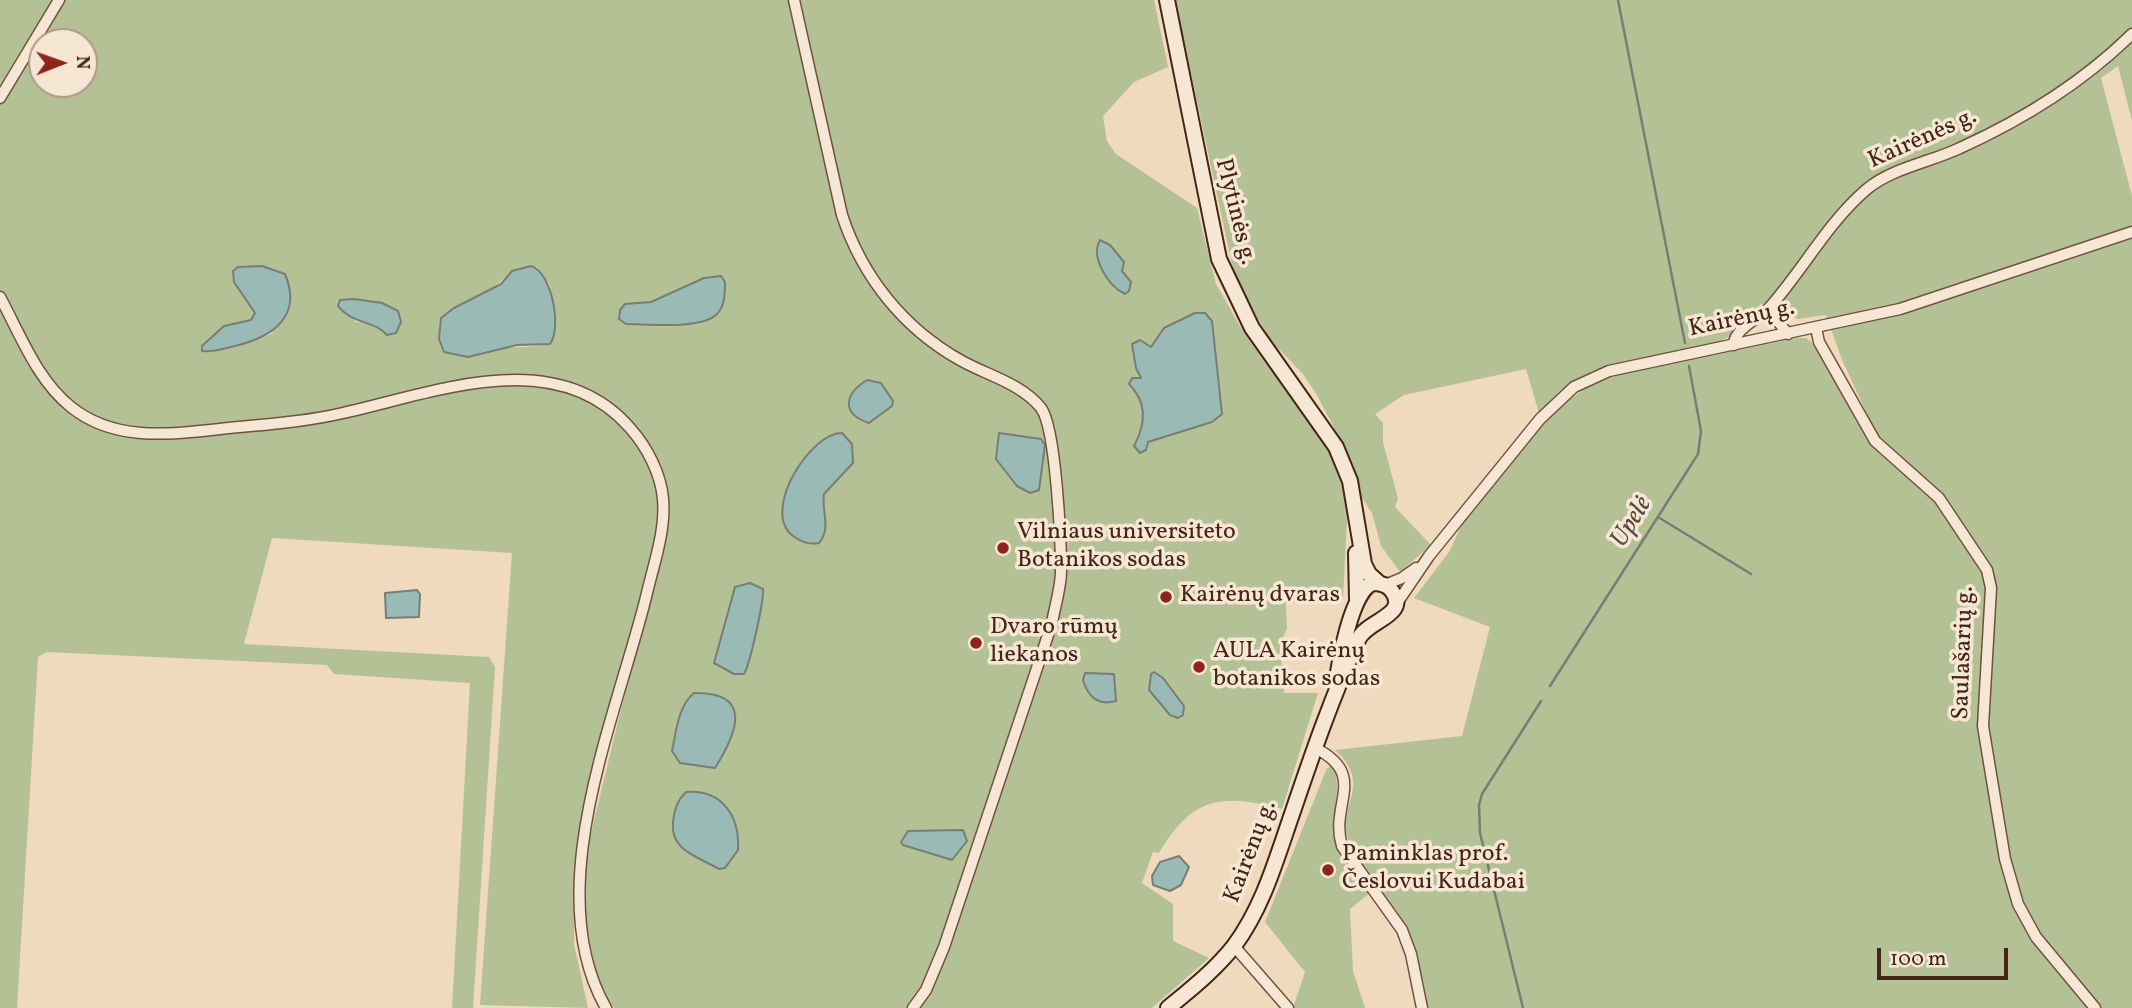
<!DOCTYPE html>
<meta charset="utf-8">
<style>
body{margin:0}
#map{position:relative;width:2132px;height:1008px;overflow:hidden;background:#efdabd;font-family:Vollkorn,serif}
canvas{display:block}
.north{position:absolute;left:28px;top:28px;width:70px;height:70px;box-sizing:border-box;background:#f5e7d4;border:2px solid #af9988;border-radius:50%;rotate:89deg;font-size:19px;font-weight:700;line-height:28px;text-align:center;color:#452517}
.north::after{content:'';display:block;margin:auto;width:24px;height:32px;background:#8f2418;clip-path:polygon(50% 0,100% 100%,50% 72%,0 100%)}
.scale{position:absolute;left:1877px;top:948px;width:131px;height:32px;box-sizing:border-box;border:4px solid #452517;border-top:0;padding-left:9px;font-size:21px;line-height:24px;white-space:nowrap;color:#452517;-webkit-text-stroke:5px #f5e7d4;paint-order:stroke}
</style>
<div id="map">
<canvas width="2132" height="1008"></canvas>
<div class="north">N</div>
<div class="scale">100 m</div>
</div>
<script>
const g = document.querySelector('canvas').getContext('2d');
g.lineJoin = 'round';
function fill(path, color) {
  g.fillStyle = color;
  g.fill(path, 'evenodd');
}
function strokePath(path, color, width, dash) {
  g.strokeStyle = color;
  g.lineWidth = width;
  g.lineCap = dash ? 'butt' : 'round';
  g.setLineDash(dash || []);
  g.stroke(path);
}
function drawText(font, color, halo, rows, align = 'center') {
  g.font = font + ' Vollkorn,serif';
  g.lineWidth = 7;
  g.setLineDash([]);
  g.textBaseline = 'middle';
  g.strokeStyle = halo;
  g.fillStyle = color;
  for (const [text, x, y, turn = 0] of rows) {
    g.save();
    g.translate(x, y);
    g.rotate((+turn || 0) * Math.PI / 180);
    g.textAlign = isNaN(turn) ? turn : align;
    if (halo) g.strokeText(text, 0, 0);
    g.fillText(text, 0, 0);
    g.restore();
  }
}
fill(new Path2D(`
 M0 0H1154L1168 67 1134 82 1103 116 1107 141 1116 154 1197 208 1216 284 1244 333 1329 449 1348 500 1343 598 1286 603 1287 628 1280 645 1284 693H1318L1282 809C1221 793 1192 797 1159 853L1153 852 1142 883 1173 904V941L1209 958 1152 1008H614C577 962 580 895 589 841L660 549 584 814 575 861 574 944 588 1008 480 1005 512 553 272 538 244 644 489 657 495 667 473 1008H452L470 683 334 674 327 665 47 652 38 657 17 1008H0ZM42 42H84V84H42ZM537 267 550 285 555 335 538 346 504 348 491 290 512 271ZM246 298 273 333 254 341 207 352 202 346 224 326 251 320 255 313ZM354 299 382 303 398 311 401 322 396 333 384 331 376 324 355 322Z
 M1175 0H2132V121L2118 66 2101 78 2132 196V1008H1426C1422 991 1420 972 1414 955 1400 915 1361 881 1348 839 1338 803 1373 784 1335 750L1462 736 1490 627 1414 598 1449 552 1464 520 1552 413 1583 390 1615 376 1797 338H1806L1819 348 1876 449 1880 442 1842 360 1826 315 1797 319 1774 306 1761 304 1734 334 1710 346C1665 355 1610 358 1570 383 1558 391 1549 403 1539 413L1526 369 1404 395 1375 414 1383 423V442L1398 499 1395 507 1431 545 1400 572 1381 546 1372 513 1360 495 1354 466 1317 395 1303 374 1270 340 1235 278Z
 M1332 765C1344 790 1330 811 1334 836 1338 858 1358 876 1371 892L1350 909 1353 971 1365 1008H1293L1305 972 1265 922 1327 768Z`), '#b4c195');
const water = new Path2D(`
 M1100 240 1110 245 1124 262 1122 271 1131 282 1129 291 1125 294C1108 286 1090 257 1100 240Z
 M262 266 285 274C303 317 272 337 235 346 225 348 213 353 202 351V346L224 326 251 320 255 313 234 282 233 271 238 267Z
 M531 266C552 272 562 328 550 344L517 345 468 357 444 352 439 339 441 318 454 308 501 284 512 271Z
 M721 276 725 282C725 293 725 306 717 314 701 330 648 324 626 324L619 319 620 310 625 304 651 302 704 278Z
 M354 299 382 303 398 311 401 322 396 333 387 335C374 320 353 325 338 306L340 300Z
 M1195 313H1205L1212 321 1222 414 1212 422 1148 442 1146 450 1140 453 1134 446C1146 424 1148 403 1129 384L1132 378H1141L1136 368 1132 344 1140 340 1151 347 1164 328Z
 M867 380 881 383 893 401 892 406 869 423C841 414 844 394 867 380Z
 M842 433 852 444 853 463 824 494C821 512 832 527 819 543 809 545 801 542 793 536 760 511 811 432 842 433Z
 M999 433 1041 439 1045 445 1039 490 1030 493 1017 486 996 459Z
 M750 583 763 589C764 601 750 664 744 674H734L714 663 735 587Z
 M417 590 420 594 419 617 386 618 385 593Z
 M1154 672 1163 678 1184 706 1183 715 1178 718 1170 715 1149 690 1151 674Z
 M1085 673 1114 674 1116 701C1098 706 1088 697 1083 680Z
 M694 693C754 692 737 733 715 768L680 763 672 751C676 732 678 706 694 693Z
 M686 792C722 789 740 816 738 850L725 868 719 869C697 856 670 851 673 822 674 811 678 799 686 792Z
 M963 830 967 841 952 860 903 845 901 842 908 831Z
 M1179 856 1189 867 1181 885 1170 891 1153 885 1152 876 1160 862Z`);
fill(water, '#9abab5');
strokePath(water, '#787e76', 2);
strokePath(new Path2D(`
 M1618 0 1685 343
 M1658 517 1751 574
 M1550 686 1698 454 1701 431 1689 366
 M1523 1008 1480 833 1479 805 1482 794 1541 701`), '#787e76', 2.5);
const street = new Path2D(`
 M794 0 842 215C862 276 903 328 960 360 986 375 1021 383 1041 408 1056 428 1061 541 1061 571 1061 587 1055 606 1052 623L944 947 926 990 913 1008
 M0 98 59 0
 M0 297C20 334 37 380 71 407 112 440 163 435 211 430 255 425 300 423 343 413 434 393 556 343 630 428 647 447 661 474 663 499 666 531 653 566 646 597 616 718 539 891 606 1008
 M1768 309 1788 334
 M1816 328 1819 342 1875 441 1939 498 1987 570 1991 588 1983 726 2005 859 2018 904 2036 937 2095 1008
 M1734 345C1733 330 1759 318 1769 308 1803 270 1828 222 1867 189 1892 168 1931 162 1960 148 2022 120 2083 82 2132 34
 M1385 585 1402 578 1416 568
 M1395 606 1429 556 1540 419 1574 387 1609 371 1900 309 2132 232
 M1315 748C1369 775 1329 804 1342 846L1402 930 1411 954 1422 1008
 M1234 946 1288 1008`);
const secondary = new Path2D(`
 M1167 0 1219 259 1252 328 1336 447 1350 481 1364 564 1369 574 1379 583
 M1356 553 1357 599
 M1168 1008C1191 989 1215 970 1234 946 1263 907 1276 860 1292 814 1312 755 1332 697 1358 640 1366 620 1410 616 1392 591 1387 584 1380 583 1373 583 1351 591 1339 663 1336 686`);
strokePath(street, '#705240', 13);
strokePath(secondary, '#452517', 18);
strokePath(street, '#f5e7d4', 10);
strokePath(secondary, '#f5e7d4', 14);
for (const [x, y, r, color] of [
 [1003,548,7,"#8f2418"],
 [1166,597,7,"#8f2418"],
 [976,643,7,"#8f2418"],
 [1199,667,7,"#8f2418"],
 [1328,870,7,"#8f2418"]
]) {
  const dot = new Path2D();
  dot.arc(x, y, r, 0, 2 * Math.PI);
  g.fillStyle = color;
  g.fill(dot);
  strokePath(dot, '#f5e7d4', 2.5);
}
drawText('24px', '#452517', '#f5e7d4', [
 ["Kairėnės g.",1923,140,-24],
 ["Plytinės g.",1234,212,76],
 ["Kairėnų g.",1742,320,-12],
 ["Saulašarių g.",1965,653,-88],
 ["Kairėnų g.",1252,852,-69]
]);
drawText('24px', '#452517', '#f5e7d4', [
 ["Vilniaus universiteto",1017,534],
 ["Botanikos sodas",1017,562],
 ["Kairėnų dvaras",1180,597],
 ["Dvaro rūmų",990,629],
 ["liekanos",990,657],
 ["AULA Kairėnų",1213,653],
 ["botanikos sodas",1213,681],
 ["Paminklas prof.",1342,856],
 ["Česlovui Kudabai",1342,884]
], 'left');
drawText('italic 26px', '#5a4a3e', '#f5e7d4', [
 ["Upelė",1633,523,-58]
]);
</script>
